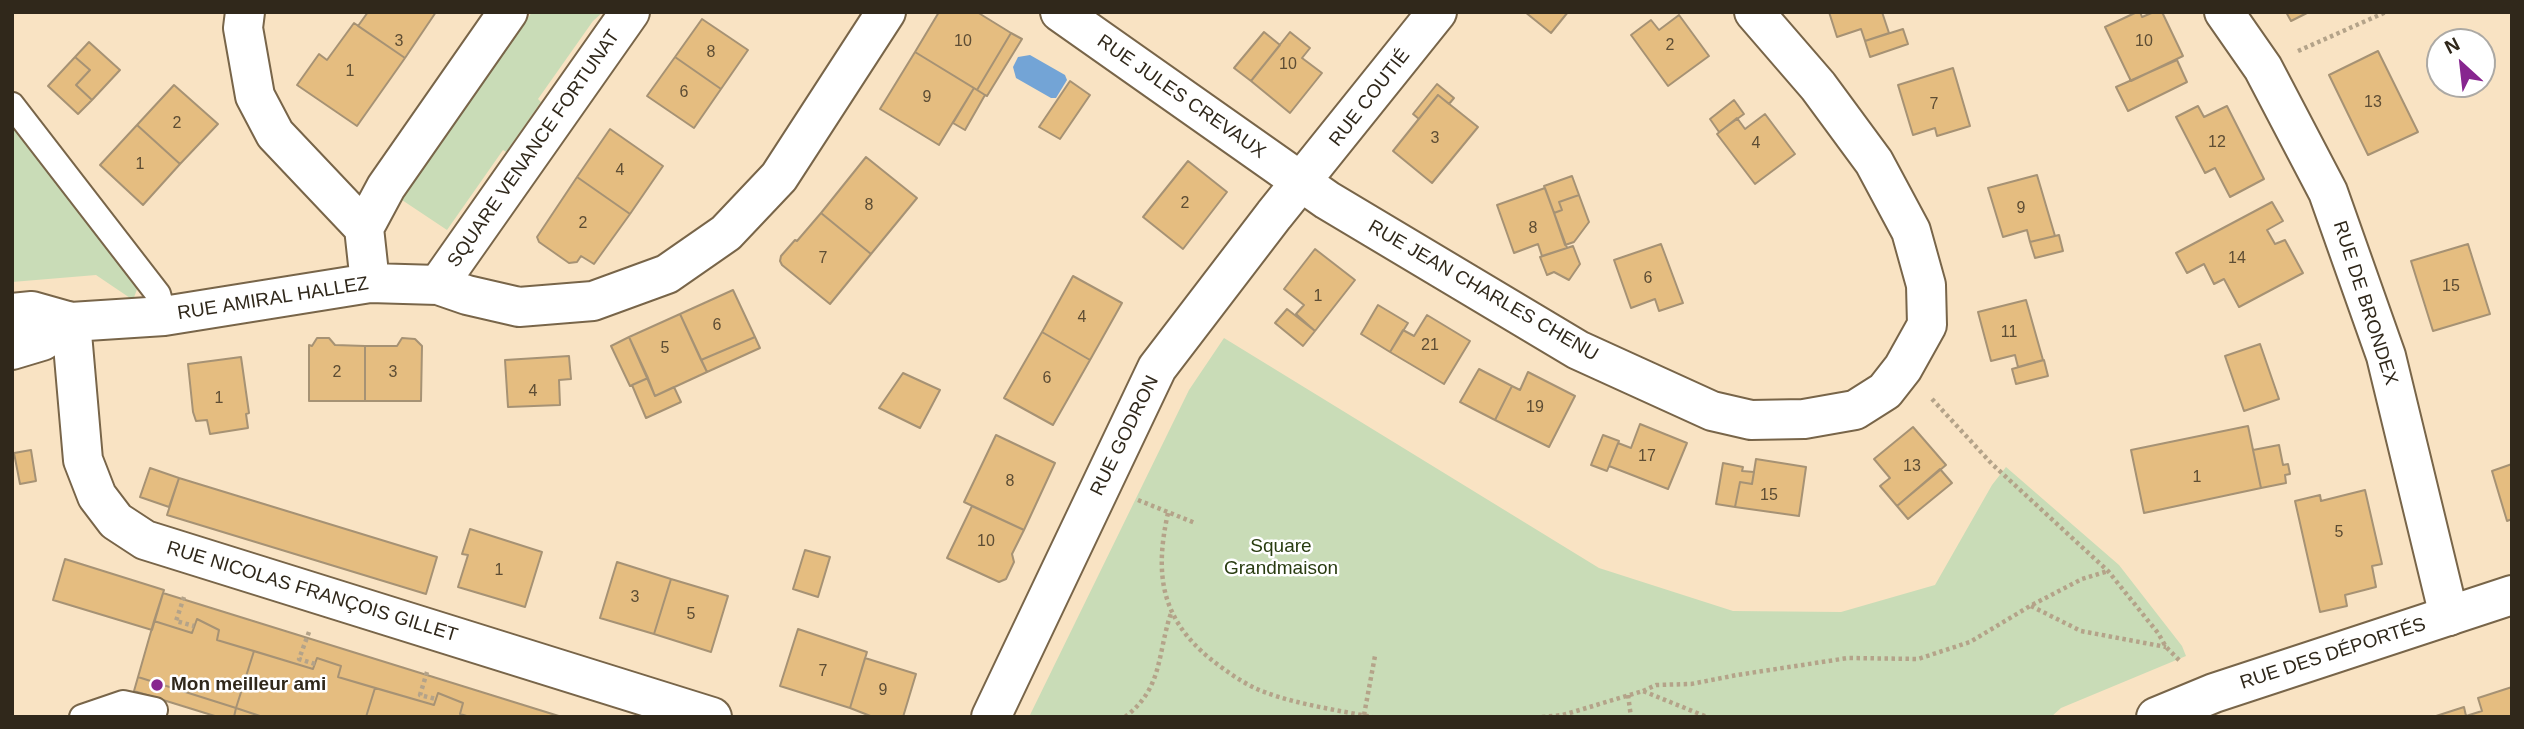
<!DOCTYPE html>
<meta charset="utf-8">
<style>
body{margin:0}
#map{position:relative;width:2524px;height:729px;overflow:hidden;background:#f9e3c3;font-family:Arial,sans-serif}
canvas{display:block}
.frame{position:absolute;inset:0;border:14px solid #30281b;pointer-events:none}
.north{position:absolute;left:2426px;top:28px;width:70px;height:70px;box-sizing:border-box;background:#fff;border:2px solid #aca9a4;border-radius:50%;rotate:333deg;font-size:19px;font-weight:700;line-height:28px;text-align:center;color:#30281b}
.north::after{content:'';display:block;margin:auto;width:24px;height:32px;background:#87268f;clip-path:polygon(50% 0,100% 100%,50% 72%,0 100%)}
</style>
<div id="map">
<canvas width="2524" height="729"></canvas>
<div class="frame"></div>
<div class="north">N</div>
</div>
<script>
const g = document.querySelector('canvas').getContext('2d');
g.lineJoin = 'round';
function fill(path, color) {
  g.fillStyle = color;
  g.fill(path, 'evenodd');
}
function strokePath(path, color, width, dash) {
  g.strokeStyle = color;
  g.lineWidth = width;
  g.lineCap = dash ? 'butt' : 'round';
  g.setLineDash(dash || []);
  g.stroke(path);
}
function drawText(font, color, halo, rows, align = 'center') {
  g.font = font + ' Arial,sans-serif';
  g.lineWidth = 5;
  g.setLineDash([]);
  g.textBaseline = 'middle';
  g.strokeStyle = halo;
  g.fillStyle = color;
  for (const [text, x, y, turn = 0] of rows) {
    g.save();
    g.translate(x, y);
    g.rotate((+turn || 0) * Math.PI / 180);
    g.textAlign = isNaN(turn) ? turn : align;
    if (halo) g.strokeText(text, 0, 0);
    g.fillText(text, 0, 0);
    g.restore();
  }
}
fill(new Path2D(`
 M532 12H603L593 21 538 99 541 102 506 152 503 150 447 230 399 198 484 76 487 77Z
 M12 122 139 284 133 300 96 275 12 282Z
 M1224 338 1599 568 1733 611 1841 612 1935 585 1992 485 2006 467 2119 565 2182 646 2186 656 2061 708 2051 717H1029L1189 390Z`), '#c9dcb7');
fill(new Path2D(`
 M1030 55 1065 75 1067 80 1056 98H1051L1016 78 1013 67 1018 57Z`), '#73a4d6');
const building = new Path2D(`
 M368 12H436L405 58 358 26Z
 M939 12H977L1011 33 977 90 915 52Z
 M1525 12H1568L1551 33Z
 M1829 12H1882L1889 33 1865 41 1861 29 1837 37Z
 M2137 12H2140L2142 17 2154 12H2162L2183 56 2131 81 2105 27Z
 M2286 12H2309L2291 21Z
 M1679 15 1709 56 1668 86 1631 35 1651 20 1659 30Z
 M702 19 748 50 721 89 675 57Z
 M354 23 405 58 357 126 297 85 319 54 327 60Z
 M1903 29 1908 44 1870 57 1865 41Z
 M1264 32 1280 45 1251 81 1234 68Z
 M1290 32 1310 48 1302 58 1322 73 1290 113 1251 81Z
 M1011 33 1022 39 987 96 985 95 977 90Z
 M89 42 120 70 92 100 76 85 90 70 75 57Z
 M2378 51 2418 132 2368 155 2329 75Z
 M915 52 974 88 939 145 880 109Z
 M75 57 90 70 76 85 92 100 78 114 48 86Z
 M675 57 721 89 694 128 647 96Z
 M2177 60 2187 82 2128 111 2116 87Z
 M1953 68 1970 126 1937 136 1935 128 1913 135 1898 85Z
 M1070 81 1090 95 1060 139 1039 127Z
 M1437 84 1454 98 1449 104 1438 95 1419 119 1413 114Z
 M174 85 218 124 180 164 137 125Z
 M974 88 985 95 965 130 953 123Z
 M1438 95 1478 127 1432 183 1393 151Z
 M1734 100 1744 114 1719 132 1710 119Z
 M2198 106 2204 117 2227 106 2264 179 2230 197 2215 168 2205 173 2176 117Z
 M1765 114 1795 154 1755 184 1717 134 1737 118 1745 129Z
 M137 125 180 164 143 205 100 165Z
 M610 129 663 166 630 214 577 177Z
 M866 157 917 198 871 254 821 213Z
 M1188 161 1227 192 1183 249 1143 217Z
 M2037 175 2055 236 2030 242 2027 230 2003 237 1988 188Z
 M1572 176 1579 195 1559 202 1562 210 1554 213 1544 186Z
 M577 177 630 214 594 264 581 256 577 262 569 263 539 242 537 237Z
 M1545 188 1567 248 1542 256 1538 244 1514 253 1497 205Z
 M1579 195 1589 222 1574 242 1565 245 1554 213 1562 210 1559 202Z
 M2272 202 2283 221 2267 230 2275 244 2285 240 2303 273 2239 307 2224 279 2214 284 2204 264 2187 273 2176 253Z
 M821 213 871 254 830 304 782 265 780 261 781 256 795 240 797 241Z
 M2059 235 2063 251 2035 258 2030 242Z
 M1661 244 1683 303 1659 311 1655 299 1631 308 1614 260Z
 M2468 244 2490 314 2433 331 2411 261Z
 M1573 246 1580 264 1569 280 1554 272 1547 275 1540 257Z
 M1315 249 1355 280 1315 331 1296 314 1304 305 1284 289Z
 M1073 276 1122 303 1090 360 1042 332Z
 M733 290 755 337 701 360 680 314Z
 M2026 300 2043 360 2018 367 2015 355 1991 361 1978 312Z
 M1378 305 1408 323 1390 352 1361 334Z
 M1287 309 1315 331 1303 346 1275 323Z
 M680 314 707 372 655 396 629 337Z
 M1427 315 1470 341 1444 384 1390 352 1403 330 1414 336Z
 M1042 332 1090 360 1053 425 1004 398Z
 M629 337 648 378 630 386 611 346Z
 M755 337 760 348 707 372 701 360Z
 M317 338H329L335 345 365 346V401H309V345L312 346Z
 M402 338 415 339 422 346 421 401H365V346H397Z
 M2260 344 2279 399 2244 411 2225 356Z
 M569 356 571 379 559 380 560 405 508 407 505 360Z
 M241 357 249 413 246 414 248 428 210 434 207 420 196 421 193 412 188 364Z
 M2044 360 2048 376 2016 384 2012 369Z
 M1479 369 1512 386 1495 420 1460 402Z
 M1528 372 1575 396 1549 447 1495 420 1512 386 1520 390Z
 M903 373 940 390 920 428 879 408Z
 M648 378 655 396 674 387 681 402 646 418 632 385Z
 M1640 424 1687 443 1668 489 1609 466 1618 443 1631 448Z
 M2248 426 2261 488 2144 513 2131 450Z
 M1913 427 1946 465 1897 506 1880 486 1890 478 1874 459Z
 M996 435 1055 463 1024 530 964 502Z
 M1603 435 1619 441 1607 471 1591 465Z
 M2279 445 2283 465 2288 464 2290 474 2285 475 2286 483 2261 488 2253 450Z
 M31 450 36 481 20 484 14 453Z
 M1756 459 1806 467 1799 516 1735 507 1740 482 1752 484Z
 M1723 463 1743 467 1742 471 1754 472 1752 484 1740 482 1735 507 1716 504Z
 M2512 464V519L2507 521 2492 471Z
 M150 468 179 478 169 507 140 497Z
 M1940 469 1952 483 1908 519 1897 506Z
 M179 478 437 557 426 594 167 515Z
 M2365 490 2382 564 2372 566 2376 587 2345 595 2347 606 2320 612 2295 501 2320 495 2321 501Z
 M972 506 1024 530 1012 554 1014 562 1006 579 999 582 947 558Z
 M470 529 542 552 525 607 458 587 468 555 462 554Z
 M805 550 830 557 818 597 793 589Z
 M65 559 164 590 152 630 53 600Z
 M617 562 671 579 654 634 600 618Z
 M671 579 728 596 711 652 654 634Z
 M163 593 562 717H470L460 714 463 703 438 693 434 705 338 677 341 666 317 658 313 669 217 640 219 630 197 619 192 633 154 621Z
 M197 619 219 630 217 640 254 651 236 708 138 677 154 621 192 633Z
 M798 629 867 652 850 708 780 686Z
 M254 651 313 669 317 658 341 666 338 677 375 688 366 717H263L236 708Z
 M865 658 916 674 903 717H873L850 708Z
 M138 677 236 708 234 717H218L134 691Z
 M2512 687V717H2433L2464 707 2466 716 2482 711 2478 698Z
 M375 688 434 705 438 693 463 703 460 714 470 717H366Z
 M236 708 263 717H234Z`);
fill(building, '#e5bd80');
strokePath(building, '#a69274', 2);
const lane = new Path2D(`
 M12 105 158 294 164 316
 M82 717 123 703 155 710`);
const street = new Path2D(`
 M245 12 243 28 255 96 275 134 364 228 370 283
 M1060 12 1327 200 1578 350 1712 411 1751 420 1804 419 1855 410 1885 391 1903 368 1927 325 1926 285 1911 231 1874 162 1818 86 1754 12
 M2224 12 2263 68 2328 192 2386 356 2449 616
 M364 228 386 187 508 12
 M438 285 630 12
 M12 313 32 311 71 322 164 316 370 283 438 285 467 295 519 307 593 301 667 274 726 233 779 177 886 12
 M71 322 83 460 97 496 116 521 145 540 712 717
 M12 350 42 341 71 322
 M991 717 1157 368 1274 215 1437 12`);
const secondary = new Path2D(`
 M2156 717 2214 693 2512 595`);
strokePath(lane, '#786549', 28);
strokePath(street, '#786549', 42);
strokePath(secondary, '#786549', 42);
strokePath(new Path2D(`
 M2298 51 2386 12
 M1932 399 1992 464 2108 571 2158 633 2166 647 2180 661
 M1138 500 1195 523
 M1168 513C1153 580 1163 625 1221 667 1236 678 1250 687 1267 693 1297 704 1341 711 1372 717
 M184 597 176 621 194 626
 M2031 606 2081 631 2166 647
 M309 632 299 659 315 664
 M427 672 420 695 436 699
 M1643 691 1656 685 1691 684 1737 675 1848 658 1918 659 1970 642 2030 606 2082 579 2108 571
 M1628 695 1631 717
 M1364 715 1375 656
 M1125 717C1163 688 1157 655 1171 613
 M1542 717 1563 715 1643 691 1707 717`), '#b4a389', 4.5, [3.5, 3.5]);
strokePath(lane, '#fff', 24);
strokePath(street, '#fff', 38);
strokePath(secondary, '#fff', 38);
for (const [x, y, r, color] of [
 [157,685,7,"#87268f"]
]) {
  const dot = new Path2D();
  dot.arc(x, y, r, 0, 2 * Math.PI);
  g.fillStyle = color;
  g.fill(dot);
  strokePath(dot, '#fff', 2.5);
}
drawText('16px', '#5d4d34', null, [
 ["3",399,42],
 ["10",963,42],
 ["10",2144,42],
 ["2",1670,46],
 ["8",711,53],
 ["10",1288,65],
 ["1",350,72],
 ["6",684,93],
 ["9",927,98],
 ["13",2373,103],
 ["7",1934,105],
 ["2",177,124],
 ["3",1435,139],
 ["12",2217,143],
 ["4",1756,144],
 ["1",140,165],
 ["4",620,171],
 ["2",1185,204],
 ["8",869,206],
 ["9",2021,209],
 ["2",583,224],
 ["8",1533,229],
 ["7",823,259],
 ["14",2237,259],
 ["6",1648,279],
 ["15",2451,287],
 ["1",1318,297],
 ["4",1082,318],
 ["6",717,326],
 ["11",2009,333],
 ["21",1430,346],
 ["5",665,349],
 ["2",337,373],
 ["3",393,373],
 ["6",1047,379],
 ["4",533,392],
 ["1",219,399],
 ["19",1535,408],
 ["17",1647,457],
 ["13",1912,467],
 ["1",2197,478],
 ["8",1010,482],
 ["15",1769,496],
 ["5",2339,533],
 ["10",986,542],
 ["1",499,571],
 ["3",635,598],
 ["5",691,615],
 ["7",823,672],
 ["9",883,691]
]);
drawText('19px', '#30281b', '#fff', [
 ["RUE JULES CREVAUX",1181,97,35],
 ["RUE COUTIÉ",1370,98,-52],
 ["SQUARE VENANCE FORTUNAT",534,149,-55],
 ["RUE JEAN CHARLES CHENU",1483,291,30],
 ["RUE AMIRAL HALLEZ",273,299,-9],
 ["RUE DE BRONDEX",2365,303,72],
 ["RUE GODRON",1125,436,-64],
 ["RUE NICOLAS FRANÇOIS GILLET",312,592,17],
 ["RUE DES DÉPORTÉS",2333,654,-18]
]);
drawText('19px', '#293c10', '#fff', [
 ["Square",1281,547],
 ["Grandmaison",1281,569]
]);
drawText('bold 19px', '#30281b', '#fff', [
 ["Mon meilleur ami",171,685]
], 'left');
</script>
